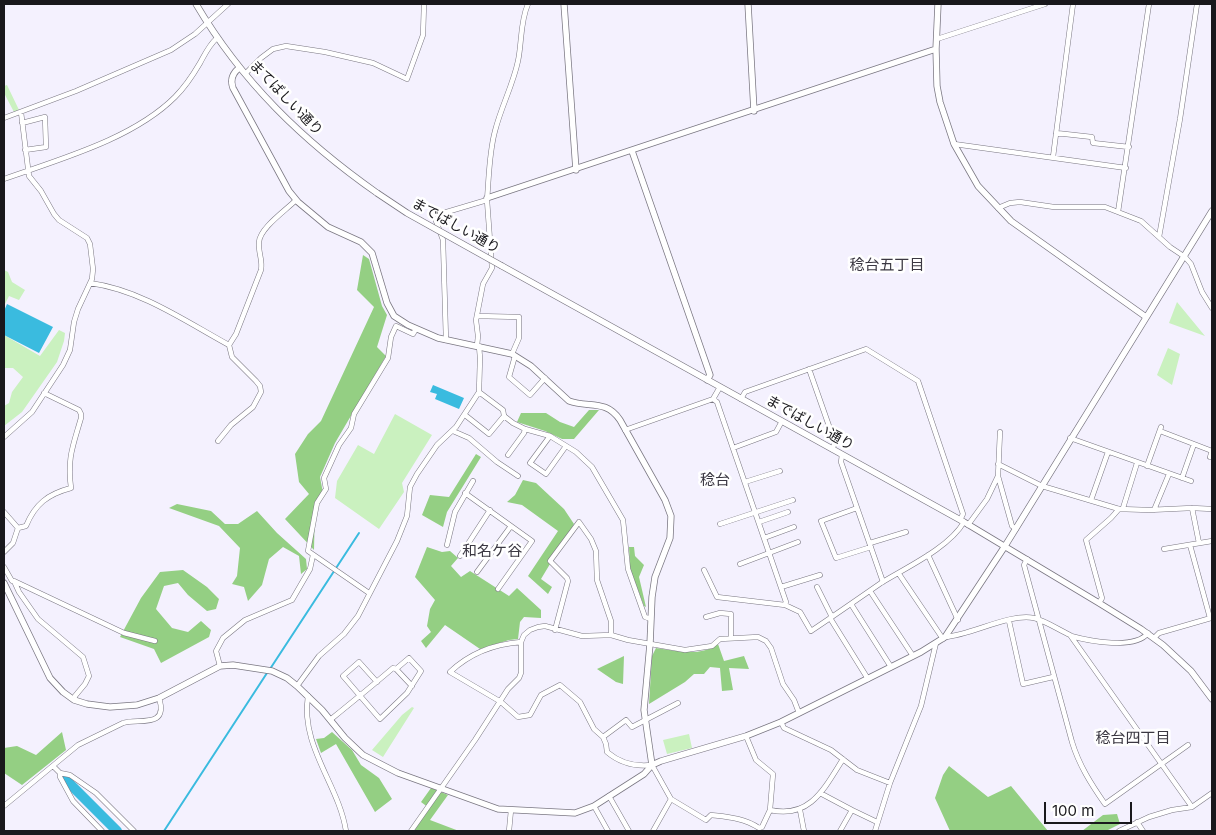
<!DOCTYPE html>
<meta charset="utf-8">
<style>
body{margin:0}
#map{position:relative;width:1216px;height:835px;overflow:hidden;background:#f4f1fe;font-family:Inter,sans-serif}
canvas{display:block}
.frame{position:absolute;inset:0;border:5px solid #19181c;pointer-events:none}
.scale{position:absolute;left:1044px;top:802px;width:88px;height:22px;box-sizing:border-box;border:2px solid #19181c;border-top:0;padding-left:6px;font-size:15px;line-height:18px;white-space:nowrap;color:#19181c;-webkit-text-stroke:4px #fff;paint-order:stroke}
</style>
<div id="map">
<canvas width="1216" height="835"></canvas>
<div class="frame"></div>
<div class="scale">100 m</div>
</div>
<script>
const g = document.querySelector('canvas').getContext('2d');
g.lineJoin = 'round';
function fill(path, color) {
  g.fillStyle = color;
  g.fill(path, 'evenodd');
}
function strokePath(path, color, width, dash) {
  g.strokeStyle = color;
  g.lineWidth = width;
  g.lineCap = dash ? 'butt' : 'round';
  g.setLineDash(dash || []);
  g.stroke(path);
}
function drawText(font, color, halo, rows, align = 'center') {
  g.font = font + ' Inter,"Noto Sans JP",sans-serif';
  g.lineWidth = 5;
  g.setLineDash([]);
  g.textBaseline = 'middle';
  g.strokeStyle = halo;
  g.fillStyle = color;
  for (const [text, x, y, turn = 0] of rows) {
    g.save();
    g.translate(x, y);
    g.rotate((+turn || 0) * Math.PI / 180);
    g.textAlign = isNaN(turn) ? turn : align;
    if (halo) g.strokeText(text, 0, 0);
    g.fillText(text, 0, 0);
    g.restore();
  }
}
fill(new Path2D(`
 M7 85 19 110 14 112 4 93V86Z
 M4 270 8 272 12 282 25 290 19 300 9 296 4 306Z
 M1177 302 1205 336 1169 323Z
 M59 330 65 333 64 341 57 362 22 412 4 426V406L9 403 12 392 23 377 13 368H4V335L40 356Z
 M1168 348 1180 354 1172 385 1157 375Z
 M395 414 432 435 402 483 404 492 379 529 335 498 337 481 358 445 374 454Z
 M412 707 414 708 383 757 372 750 402 715Z
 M689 734 692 748 667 754 663 740Z`), '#caf1bf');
fill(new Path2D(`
 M363 255 369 259 382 306 387 315 377 347 386 356 335 443 320 477 323 493 315 503 314 550 285 519 309 494 299 482 295 454 308 434 321 421 374 307 357 290Z
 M589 410H599L574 439H562L545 431 517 422 521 413H546L560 422 574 427Z
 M476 454 481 457 447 512 443 527 422 515 430 495 449 497Z
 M523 480 536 483 564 509 574 524 541 579 552 587 548 594 528 576 558 531 522 505 507 502 515 495Z
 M177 504 211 511 225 524H238L257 511 277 533 306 559 307 569 301 574 299 556 283 547 269 559 262 585 248 601 244 587 232 584 237 576 240 548 219 526 169 508Z
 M427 547 442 552 450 551 458 558 451 566 461 577 470 571 509 596 517 588 541 610V618L524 617 520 622 518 639 509 640 480 649 445 625 426 648 421 641 431 632 427 626 430 609 435 600 415 577Z
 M629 547H634L635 556 644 565 639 577 646 607 644 606 630 569Z
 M183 570 207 587 219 599 216 609 207 611 188 595 178 583 164 586 156 609 172 628 188 632 201 621 211 630 209 637 161 663 154 649 120 637 141 598 160 572Z
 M718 644 724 661 744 656 749 669 729 668 733 690 722 691 720 668 710 667 704 674H694L685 682 649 704 652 656 656 648C676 651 701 657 718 644Z
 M624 656 623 684 616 682 597 669Z
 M62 732 66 750 22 785 4 773V748L17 746 36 755Z
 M332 732 352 750 361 765 379 778 392 799 375 812 336 744 321 753 316 739 324 738Z
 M949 766 988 797 1011 786 1048 831H950L935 798 943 775Z
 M431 788 448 795 430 820 459 831H412L429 808 421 802Z
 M1117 814 1120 824 1106 831H1082L1103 815Z`), '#94cf83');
fill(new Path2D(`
 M7 304 53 327 39 353 4 335V311Z
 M433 385 464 398 459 409 435 399 437 394 430 392Z`), '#3abbdf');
strokePath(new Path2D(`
 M270 669 359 533
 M164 831 267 673`), '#3abbdf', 2);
strokePath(new Path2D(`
 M66 780 117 831`), '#3abbdf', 10);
const minor = new Path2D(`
 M937 39 1045 4
 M245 74 261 58 273 49 286 46 325 52 373 63 407 79 423 35 424 4
 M4 118 76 91 171 50 195 34 228 4
 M22 123 45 117 46 147 25 150
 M1056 133 1092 137 1093 143 1129 147
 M954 144 1126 168
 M1053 157 1073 4
 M4 179C60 159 133 139 175 97 185 87 193 75 200 63 205 54 209 45 217 38
 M998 208 1010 203 1020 202 1054 207H1105L1141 221 1170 247 1185 257 1191 264 1202 292 1212 308
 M1118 212 1149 4
 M1159 237 1180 119 1197 4
 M90 283C141 290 185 321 229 345L236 334 261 270C263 260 258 253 259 242 260 228 285 211 296 200
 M477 316 519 317V338L512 354
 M446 340 443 240 436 221 440 214 487 200C489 177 489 153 495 131 501 107 513 85 518 61 522 42 520 22 528 4
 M477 346 478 336 476 320 483 284 492 268 487 200
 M515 356 509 377 530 395 545 378
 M809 369 835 443 832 449
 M720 387 713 399 717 402 786 602 785 605 800 612 811 631C835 615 858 599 881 583 905 568 949 548 964 522
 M479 392 503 410 504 416 513 423 525 429 550 436 576 452 592 467 623 520 628 569 645 617 651 619
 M741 399 745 392 866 349 918 381 963 514 960 520
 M465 415 489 434 504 416
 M625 430 713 399
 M453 431 469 438 497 462 518 476
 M1160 431 1212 451 1210 457
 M550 436 530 463 546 474 566 446
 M4 437 32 412 63 365 70 350 74 322 78 309 92 279 93 269 90 244 87 238 59 220 54 214 41 191 29 176 21 112
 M1070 438 1191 481
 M218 441 231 425 253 407 261 392 260 386 256 381 232 357 229 345
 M733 448 776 432 782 421
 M508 455 524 433 525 429
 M842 455 841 462 883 582
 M998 464 1042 486 1119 509 1149 510 1192 508 1212 509
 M1147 466 1161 427
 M998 476 1012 526 1016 529
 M1182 478 1194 444
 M745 482 780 471
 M465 493 532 541 498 589
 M1091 500 1108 452
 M857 508 821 521 836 558 871 547
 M1123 508 1137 463
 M1192 508 1199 543
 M1154 510 1169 474
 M4 512 18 528 13 543 4 552
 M759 522 788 512
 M720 524 793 500
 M968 525 987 499 998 476 1000 432
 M18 528 26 526C35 504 48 494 71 488 67 458 73 446 81 418V414L79 410 44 393
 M764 538 794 527
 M870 543 906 532
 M447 545 455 512 473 481
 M1190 545 1210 618
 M1164 549 1212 541
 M928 555 958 620
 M460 556 490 510
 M1027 559 1024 565 1072 742C1079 765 1091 784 1105 804L1188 745
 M740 564 798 542
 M4 567 12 581H14L19 592 38 619 83 657 89 676 85 684 75 696 74 700
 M704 570 717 597 785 605
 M477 572 511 526
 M899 574 943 639
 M14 581 124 633 155 641
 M781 587 820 575
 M817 587 832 617
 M870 591 913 656
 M369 593 308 551 317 503 326 489 324 478 339 445 351 428 354 414 388 358 391 337 396 326 413 334 416 329
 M1099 603 1102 598 1086 540 1111 518 1119 509
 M851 604 891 667
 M706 617 720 613 731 614V638
 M830 618 868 679
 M1009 621 1023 684 1053 677
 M555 630 568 581 567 578 550 561 579 522 591 539 596 551 597 580 611 621V635
 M1071 636C1089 641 1135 650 1148 633
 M945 637C972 635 1009 613 1034 618 1046 621 1059 630 1070 635L1192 807
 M1154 638 1159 633 1211 618
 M521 642C495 644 470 653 450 672L501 702 518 717 530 715 541 695 560 685 580 702 594 729 603 737 606 744 607 752C620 763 635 767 652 765L671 799 706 820 711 815C728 817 744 818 759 828L762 827 770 810C810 819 824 789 843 759
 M220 666 216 651 223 638 245 620 292 600 310 569 313 555
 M396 669 412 686
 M297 686 319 656 344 634 358 616 397 541 407 516 410 487 417 474 437 445 456 427 479 392 480 358 479 346
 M308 696C300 746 339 785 346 831
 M330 720C351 703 372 686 393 668L396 669 409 658 421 671 407 693 380 719 343 676 359 662 377 682
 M781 722 784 728 831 750 857 770 890 783
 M746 736 756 760 773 774 770 810
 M603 737 626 720 632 727 678 703
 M53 766 60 773 70 775 96 793 134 831
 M60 773V777L73 801 102 831
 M820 793 852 810
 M609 796 629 831
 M4 806 78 745 123 723C138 718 169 729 159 698
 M594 806 608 831
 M800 810 804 831
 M1137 822 1143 831
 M411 831 475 740 508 689 519 678 521 673V642L524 635 530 630 538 627 545 626 582 636 611 635 628 640 685 650 712 646 720 639 758 637 766 641 771 648 783 684 794 700 799 713
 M509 831 511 810
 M653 831 671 799
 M840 831 852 810 877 822
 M875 831 890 783 921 706 936 643
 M1119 831 1149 817 1172 810 1192 807 1212 793`);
const tertiary = new Path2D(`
 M196 4C242 82 303 141 377 193
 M564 4 576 170
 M748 4 754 111
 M938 4 936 49 937 86 940 102 954 144 978 186 1011 221 1146 317
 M239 68C233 73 230 80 233 88L289 191 298 202 328 227 361 242 372 253 387 303 394 316 408 325 438 338 512 354 531 366 569 401C589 408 606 399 620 420L665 500 671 516 670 538 655 577 652 597 650 644 644 710 652 765
 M632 151 710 375 707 380
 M487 198 936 49
 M502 266 964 522 1099 603 1141 629 1163 645 1191 671 1212 699
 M4 583 50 678 63 692 74 700 87 704 110 707 137 705 159 698 220 666 233 665 272 671 287 678 297 686 322 710 345 738 363 755 398 773 498 809 575 813 594 806 644 774 652 765 661 761 746 736 781 722 921 652 945 637 1005 546 1212 211`);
strokePath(minor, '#7a7782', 5.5);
strokePath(tertiary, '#7a7782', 7);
strokePath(minor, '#fff', 4.5);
strokePath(tertiary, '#fff', 5.5);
const tertiaryBridge = new Path2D(`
 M377 193 407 213 502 266`);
strokePath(tertiaryBridge, '#7a7782', 7, []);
strokePath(tertiaryBridge, '#fff', 5.5);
drawText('14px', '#19181c', '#fff', [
 ["まてばしい通り",286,98,46],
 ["までばしい通り",456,226,29],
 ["までばしい通り",810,423,29]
]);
drawText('15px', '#3b3842', '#fff', [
 ["稔台五丁目",887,265],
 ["稔台",715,480],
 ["和名ケ谷",492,551],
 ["稔台四丁目",1133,738]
]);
</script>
